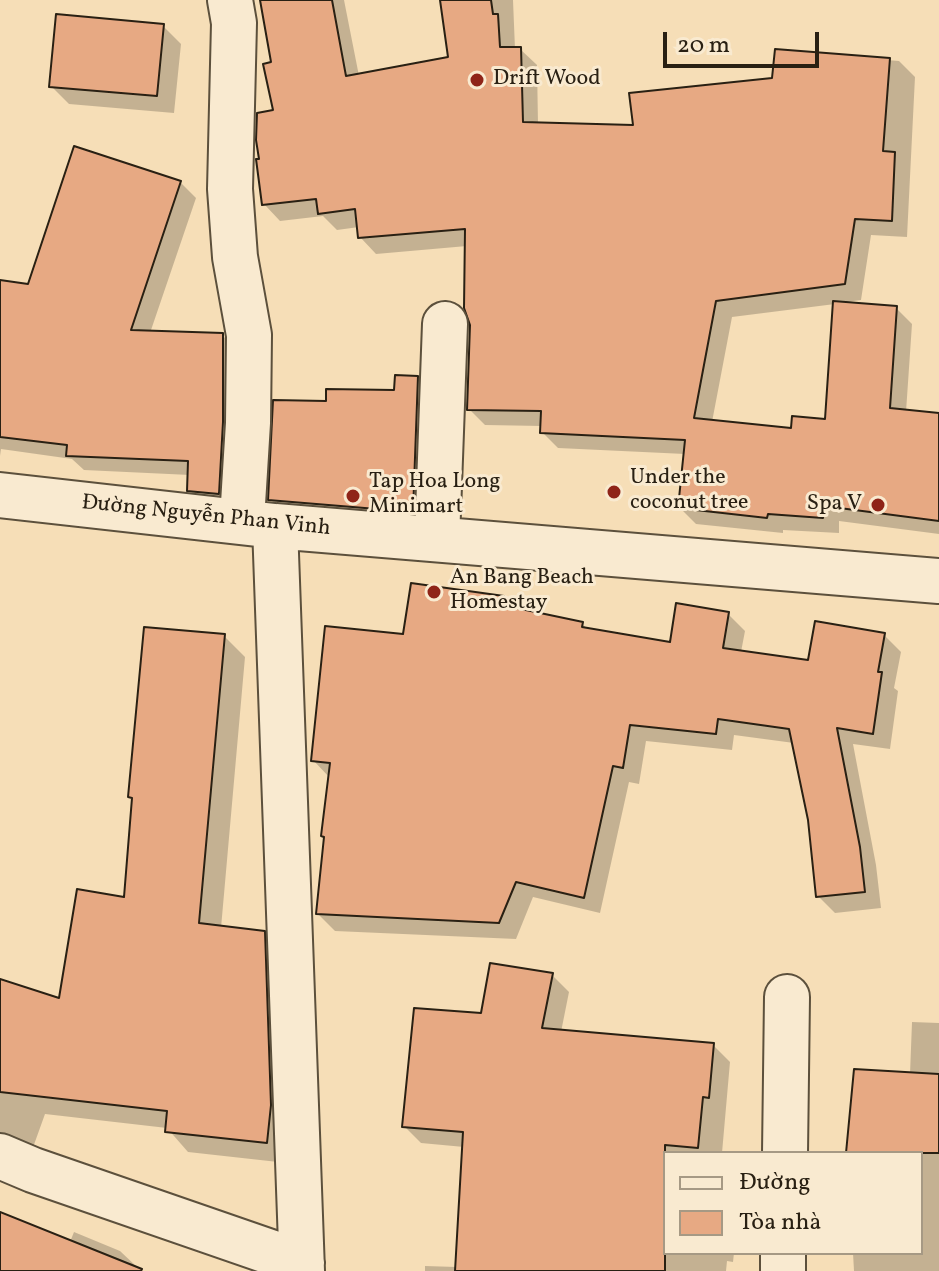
<!DOCTYPE html>
<meta charset="utf-8">
<style>
body{margin:0}
#map{position:relative;width:939px;height:1271px;overflow:hidden;background:#f6deb7;font-family:Vollkorn,serif}
canvas{display:block}
.legend{position:absolute;left:663px;top:1151px;width:260px;height:104px;box-sizing:border-box;background:#f9ead0;border:2px solid #a69984;margin:0;padding:10px 14px;list-style:none;font-size:24px;color:#292013}
.legend li{display:flex;align-items:center;gap:16px;height:40px}
.legend b{width:40px;border:2px solid #a69984}
.scale{position:absolute;left:663px;top:32px;width:156px;height:36px;box-sizing:border-box;border:4px solid #292013;border-top:0;padding-left:10px;font-size:24px;line-height:28px;white-space:nowrap;color:#292013;-webkit-text-stroke:6px #f9ead0;paint-order:stroke}
</style>
<div id="map">
<canvas width="939" height="1271"></canvas>
<ul class="legend">
<li><b style="height:10px;background:#f9ead0"></b>Đường</li>
<li><b style="height:22px;background:#e7a983"></b>Tòa nhà</li>
</ul>
<div class="scale">20 m</div>
</div>
<script>
const g = document.querySelector('canvas').getContext('2d');
g.lineJoin = 'round';
function fill(path, color) {
  g.fillStyle = color;
  g.fill(path, 'evenodd');
}
function strokePath(path, color, width, dash) {
  g.strokeStyle = color;
  g.lineWidth = width;
  g.lineCap = dash ? 'butt' : 'round';
  g.setLineDash(dash || []);
  g.stroke(path);
}
function drawText(font, color, halo, rows, align = 'center') {
  g.font = font + ' Vollkorn,serif';
  g.lineWidth = 6;
  g.setLineDash([]);
  g.textBaseline = 'middle';
  g.strokeStyle = halo;
  g.fillStyle = color;
  for (const [text, x, y, turn = 0] of rows) {
    g.save();
    g.translate(x, y);
    g.rotate((+turn || 0) * Math.PI / 180);
    g.textAlign = isNaN(turn) ? turn : align;
    if (halo) g.strokeText(text, 0, 0);
    g.fillText(text, 0, 0);
    g.restore();
  }
}
fill(new Path2D(`
 M262 0H344L359 76 450 59 442 0H513L515 49H520L537 65 538 124 635 127 774 80 777 51 899 61 915 77 907 237 871 235 861 300 846 302 896 308 912 324 906 412 939 415V534L839 521V533L783 530V533L696 524 680 508 685 454 558 448 542 432V426L485 425 469 409 472 325 467 246 376 254 360 237 359 227 337 230 323 216 280 221 264 204 262 160 275 111 274 63ZM835 304 827 421 793 430 712 422 732 317Z
 M163 26 181 44 174 113 69 104 51 86Z
 M180 182 196 198 150 333 222 335 238 350 233 509 205 506 189 490 190 475 84 470 72 459 1 449 0 456V282L30 286Z
 M417 378 434 395 429 528 287 516 270 499 396 392Z
 M503 598 513 609 582 624 589 630 671 645 728 614 745 631 741 652 809 662 884 635 901 652 894 688 898 691 890 749 853 744 876 865 881 908 835 913 818 896 810 820 794 743 734 735 732 750 646 741 639 784 629 782 600 913 533 897 516 939 335 931 318 914 330 778 313 760 405 636Z
 M224 636 245 657 221 928 264 932 285 954 287 1163 188 1152 167 1128 45 1114 31 1153 0 1143V980L60 1000 126 899 134 800 130 796Z
 M552 975 569 992 561 1032 713 1045 730 1062 722 1153H665V1253H734L733 1262 727 1261 726 1271H425V1266L457 1267 464 1147 421 1143 404 1126 483 1015Z
 M912 1022 939 1023V1271H854L853 1253H921V1153H848L910 1074Z
 M0 1214 70 1242 74 1232 120 1251 137 1267 135 1271H0Z`), '#0003');
const building = new Path2D(`
 M260 0H332L346 76 448 57 440 0H491L493 14H498L500 47H521L523 122 633 125 629 93 772 78 775 49 890 58 883 151 895 152 892 221 855 219 845 284 716 301 694 418 791 428 792 416 825 419 833 301 897 306 890 408 939 413V521L824 506 823 518 768 514 767 518 678 508 685 440 540 433 541 411 467 410 470 325 464 308 465 229 358 238 355 209 318 214 316 199 262 205 256 159H259L256 140 257 113 273 110 263 64 271 62Z
 M56 14 164 24 157 96 49 87Z
 M74 146 181 181 131 330 223 333V422L219 494 187 491 188 461 66 456 67 445 0 437V280L28 284Z
 M395 375 418 376 413 512 268 500 273 400 326 401V389L394 390Z
 M411 583 504 596 502 605 583 622 582 627 670 642 676 603 729 612 723 648 808 660 815 621 885 633 878 672H882L873 734 837 728 860 847 865 892 816 897 808 820 789 729 718 719 716 734 630 725 623 768 613 766 584 898 516 882 499 923 316 914 324 837 321 836 330 763 311 761 325 626 403 634Z
 M144 627 225 634 199 923 265 931 271 1105 267 1143 165 1132 167 1111 0 1092V979L59 998 77 889 124 897 132 798 128 797Z
 M490 963 553 973 542 1028 714 1043 709 1098 703 1097 698 1148 665 1145V1271H455L463 1132 402 1127 414 1008 481 1013Z
 M854 1069 939 1074V1153H846Z
 M0 1212 142 1269 141 1271H0Z`);
fill(building, '#e7a983');
strokePath(building, '#292013', 2);
const street = new Path2D(`
 M230 0 234 23 230 189 235 257 249 335 248 423 242 520
 M0 495 275 526 939 581
 M275 526 302 1271
 M437 539 445 324
 M785 1153 787 997
 M0 1156 33 1170 302 1263
 M783 1271V1253`);
strokePath(street, '#5c503c', 48);
strokePath(street, '#f9ead0', 44);
for (const [x, y, r, color] of [
 [477,80,8,"#8f2418"],
 [614,492,8,"#8f2418"],
 [353,496,8,"#8f2418"],
 [878,505,8,"#8f2418"],
 [434,592,8,"#8f2418"]
]) {
  const dot = new Path2D();
  dot.arc(x, y, r, 0, 2 * Math.PI);
  g.fillStyle = color;
  g.fill(dot);
  strokePath(dot, '#f9ead0', 3);
}
drawText('22px', '#292013', '#f9ead0', [
 ["Drift Wood",493,80],
 ["Under the",630,479],
 ["coconut tree",630,504],
 ["Tap Hoa Long",369,483],
 ["Minimart",369,508],
 ["Spa V",862,505,"right"],
 ["An Bang Beach",450,579],
 ["Homestay",450,604]
], 'left');
drawText('22px', '#292013', '#f9ead0', [
 ["Đường Nguyễn Phan Vinh",206,517,6]
]);
</script>
